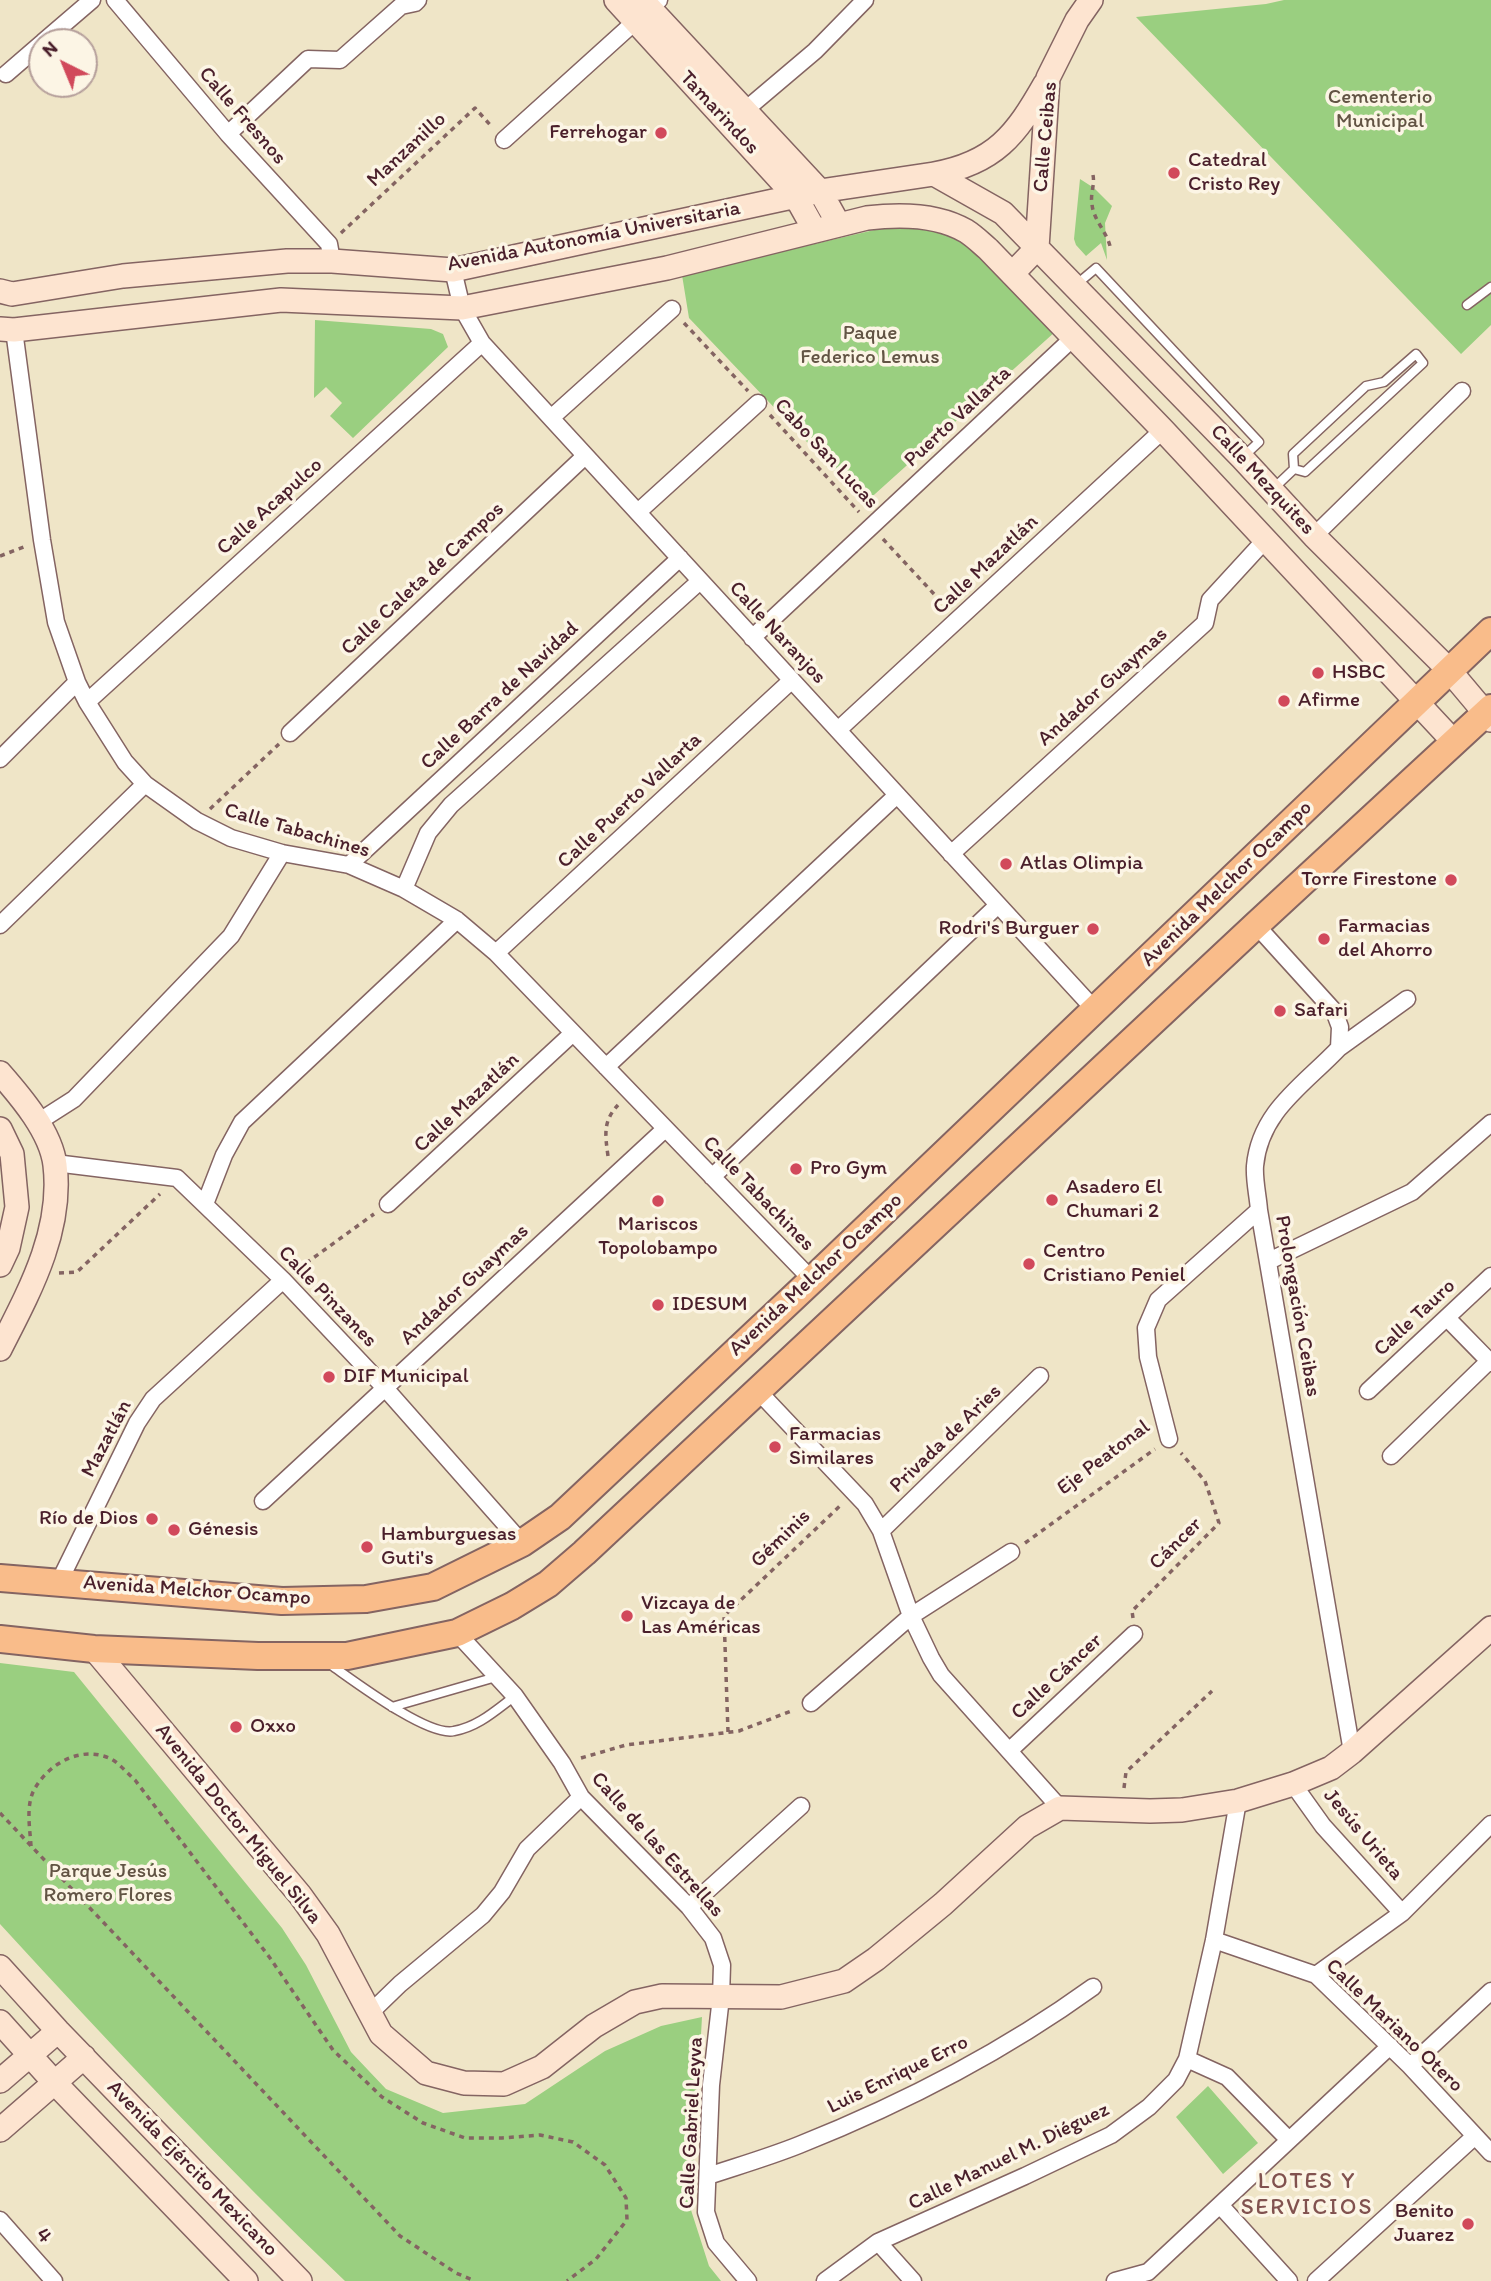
<!DOCTYPE html>
<meta charset="utf-8">
<style>
body{margin:0}
#map{position:relative;width:1491px;height:2281px;overflow:hidden;background:#efe5c7;font-family:Itim,sans-serif}
canvas{display:block}
.north{position:absolute;left:28px;top:28px;width:70px;height:70px;box-sizing:border-box;background:#fcf5e5;border:2px solid #b59f9b;border-radius:50%;rotate:317deg;font-size:19px;font-weight:700;line-height:28px;text-align:center;color:#4a1f2b}
.north::after{content:'';display:block;margin:auto;width:24px;height:32px;background:#d1495b;clip-path:polygon(50% 0,100% 100%,50% 72%,0 100%)}
</style>
<div id="map">
<canvas width="1491" height="2281"></canvas>
<div class="north">N</div>
</div>
<script>
const g = document.querySelector('canvas').getContext('2d');
g.lineJoin = 'round';
function fill(path, color) {
  g.fillStyle = color;
  g.fill(path, 'evenodd');
}
function strokePath(path, color, width, dash) {
  g.strokeStyle = color;
  g.lineWidth = width;
  g.lineCap = dash ? 'butt' : 'round';
  g.setLineDash(dash || []);
  g.stroke(path);
}
function drawText(font, color, halo, rows, align = 'center') {
  g.font = font + ' Itim,sans-serif';
  g.lineWidth = 7;
  g.setLineDash([]);
  g.textBaseline = 'middle';
  g.strokeStyle = halo;
  g.fillStyle = color;
  for (const [text, x, y, turn = 0] of rows) {
    g.save();
    g.translate(x, y);
    g.rotate((+turn || 0) * Math.PI / 180);
    g.textAlign = isNaN(turn) ? turn : align;
    if (halo) g.strokeText(text, 0, 0);
    g.fillText(text, 0, 0);
    g.restore();
  }
}
fill(new Path2D(`
 M1284 0H1491V325L1461 354 1136 17 1266 4Z
 M1080 179 1094 188 1112 206 1105 223 1107 260 1101 243 1086 256 1076 245 1074 239Z
 M887 227C910 228 936 227 957 237 988 250 1032 305 1056 331L865 503 689 318 682 275Z
 M315 320 431 329 443 334 448 347 353 438 330 416 342 403 326 387 314 398Z
 M0 1663 74 1672 282 1928 306 1965 351 2052 386 2089 443 2113 525 2104 605 2051 661 2026 702 2017 691 2210 709 2266 721 2281H345C225 2167 112 2046 0 1924Z
 M1208 2086 1258 2143 1223 2174 1176 2117Z`), '#9acf80');
const lane = new Path2D(`
 M1077 284 1096 268 1259 442 1244 456
 M1467 305 1491 287
 M1416 354 1423 363 1305 472 1294 469 1293 454 1366 386 1384 382Z
 M1274 488 1294 469
 M331 1665C354 1681 428 1737 454 1731 478 1727 496 1710 515 1696
 M392 1707 496 1677`);
const street = new Path2D(`
 M115 0 228 134 329 244 332 261
 M43 42 92 0
 M6 74 42 43
 M737 117 815 51 865 0
 M228 134 308 59 340 60 401 6 415 3 418 0
 M504 140 659 0
 M453 270 462 308 482 343 1095 1010
 M14 330 42 540 56 622 77 682 87 702 125 762 145 784 197 821 231 838 282 853 349 865 404 889 457 920 496 953 812 1280
 M551 418 672 309
 M638 512 758 403
 M1314 536 1462 391
 M752 638 1073 338
 M87 702 482 343
 M838 730 1163 430
 M290 733 585 456
 M0 759 77 682
 M951 854 1205 623 1210 600 1266 539
 M349 865 680 558
 M404 889 428 833 451 805 700 581
 M0 925 145 784
 M1256 925 1334 1011 1340 1027 1339 1048C1304 1085 1260 1111 1255 1166 1254 1180 1258 1196 1259 1210L1352 1752
 M496 953 792 680
 M1339 1048 1407 999
 M606 1067 897 795
 M38 1122 74 1099 231 936 282 853
 M55 1163 177 1178 283 1280 385 1388 522 1543
 M712 1177 998 905
 M205 1204 224 1155 242 1122 457 920
 M388 1204 573 1033
 M1269 1261 1412 1192 1491 1123
 M1447 1318 1491 1363
 M758 1391 865 1504 881 1531 911 1616 931 1658 941 1675 1060 1808
 M1368 1391 1491 1276
 M1169 1439 1148 1357 1146 1328 1158 1300 1259 1210
 M1391 1456 1489 1361
 M263 1501 665 1129
 M881 1531 1040 1376
 M59 1582 137 1423 153 1399 283 1280
 M457 1633 515 1696 562 1763 581 1797 689 1907 713 1938 722 1965 721 1997 711 2085 706 2212 716 2243 748 2281
 M811 1703 911 1616 1011 1552
 M1009 1751 1134 1634
 M1293 1784 1323 1826 1402 1913
 M689 1907 801 1806
 M1214 1940 1316 1975 1410 2066 1491 2153
 M1316 1975 1402 1913 1491 1824
 M369 2014 400 1984 483 1915 502 1892 527 1849 581 1797
 M1187 2059 1227 2077 1289 2140
 M1410 2066 1491 1991
 M708 2176C738 2166 769 2157 799 2145 902 2104 1003 2052 1093 1987
 M1220 2205 1289 2281
 M0 2220 54 2281
 M878 2242 913 2281
 M825 2281 878 2242 1025 2176 1111 2135 1149 2107 1176 2080 1187 2059 1214 1940 1238 1801
 M1115 2281 1148 2272 1390 2046
 M1316 2281 1475 2136`);
const secondary = new Path2D(`
 M616 0 796 197 815 231
 M642 0 820 191 839 225
 M934 174C995 163 1016 135 1045 84
 M1012 274 1037 248 1048 78 1077 20 1091 0
 M0 291 12 294 123 276 287 261H332L453 270 820 191 934 174 1003 213 1242 458 1314 536 1449 670 1491 720
 M0 329 14 330 281 300 462 308 667 268 867 218C900 214 937 214 966 231 974 236 981 243 988 249L1163 430 1454 742
 M0 1073C21 1097 51 1132 55 1165 63 1231 29 1292 0 1349
 M0 1129 12 1154 17 1207 8 1248 0 1265
 M94 1649 300 1895 328 1934 381 2034 426 2073 464 2083 504 2084 542 2067 594 2026 635 2002 662 1996 781 1997 844 1981 876 1959 943 1904 1027 1827 1060 1808 1150 1811 1182 1810 1238 1801 1293 1784 1331 1768 1352 1752 1491 1628
 M0 1967 58 2031 300 2281
 M0 2022 54 2082 246 2281
 M0 2081 58 2031
 M0 2130 84 2057`);
const primary = new Path2D(`
 M0 1578 282 1601 366 1599 433 1587 522 1543 560 1517 812 1280 1491 631
 M0 1639 94 1649 258 1656H347L457 1633 512 1606 548 1584 584 1553 1256 925 1491 708`);
strokePath(lane, '#846462', 11);
strokePath(street, '#846462', 19);
strokePath(secondary, '#846462', 26);
strokePath(primary, '#846462', 30);
strokePath(new Path2D(`
 M1093 175C1095 185 1090 194 1092 204 1093 219 1106 231 1110 246
 M341 233 475 108 492 127
 M684 323 748 391
 M770 415 859 512
 M883 539 947 608
 M0 556 24 547
 M210 809 279 744
 M608 1156C605 1134 603 1121 618 1105
 M298 1269 374 1214
 M59 1273 77 1272 160 1194
 M1025 1543 1155 1449
 M1133 1618 1132 1611 1219 1523 1205 1481 1181 1453
 M728 1732 724 1616 842 1504
 M581 1758 626 1745 739 1731 794 1710
 M1124 1788 1126 1772 1212 1691
 M0 1813 400 2236 456 2273 475 2281
 M31 1846C30 1829 26 1808 33 1792 46 1765 81 1744 111 1759 119 1763 128 1774 135 1780L270 1958 333 2050 382 2097 423 2123 465 2138H502L540 2135 573 2142 605 2165 626 2198 627 2220 596 2259 567 2281`), '#846462', 3.5, [5, 5]);
strokePath(lane, '#fff', 8);
strokePath(street, '#fff', 16);
strokePath(secondary, '#fde4d0', 23);
strokePath(primary, '#f9bc8a', 26);
for (const [x, y, r, color] of [
 [661,133,7,"#d1495b"],
 [1174,173,7,"#d1495b"],
 [1318,673,7,"#d1495b"],
 [1284,701,7,"#d1495b"],
 [1006,864,7,"#d1495b"],
 [1451,880,7,"#d1495b"],
 [1093,929,7,"#d1495b"],
 [1324,939,7,"#d1495b"],
 [1280,1011,7,"#d1495b"],
 [796,1169,7,"#d1495b"],
 [1052,1200,7,"#d1495b"],
 [658,1201,7,"#d1495b"],
 [1029,1264,7,"#d1495b"],
 [658,1305,7,"#d1495b"],
 [329,1377,7,"#d1495b"],
 [775,1447,7,"#d1495b"],
 [152,1519,7,"#d1495b"],
 [174,1530,7,"#d1495b"],
 [367,1547,7,"#d1495b"],
 [627,1616,7,"#d1495b"],
 [236,1727,7,"#d1495b"],
 [1468,2224,7,"#d1495b"]
]) {
  const dot = new Path2D();
  dot.arc(x, y, r, 0, 2 * Math.PI);
  g.fillStyle = color;
  g.fill(dot);
  strokePath(dot, '#fcf5e5', 2.5);
}
drawText('21px', '#625444', '#fcf5e5', [
 ["Cementerio",1380,98],
 ["Municipal",1380,122],
 ["Paque",870,334],
 ["Federico Lemus",870,358],
 ["Parque Jesús",108,1872],
 ["Romero Flores",108,1896]
]);
drawText('21px', '#4a1f2b', '#fcf5e5', [
 ["Tamarindos",719,113,47],
 ["Calle Fresnos",242,116,49],
 ["Calle Ceibas",1046,137,-85],
 ["Manzanillo",407,150,-43],
 ["Avenida Autonomía Universitaria",594,237,-11],
 ["Puerto Vallarta",958,417,-43],
 ["Cabo San Lucas",826,454,47],
 ["Calle Mezquites",1262,480,47],
 ["Calle Acapulco",270,507,-42],
 ["Calle Mazatlán",986,565,-43],
 ["Calle Caleta de Campos",423,579,-43],
 ["Calle Naranjos",777,633,47],
 ["Andador Guaymas",1103,687,-42],
 ["Calle Barra de Navidad",500,696,-43],
 ["Calle Puerto Vallarta",630,801,-43],
 ["Calle Tabachines",297,831,16],
 ["Avenida Melchor Ocampo",1227,884,-44],
 ["Calle Mazatlán",467,1103,-43],
 ["Calle Tabachines",758,1194,46],
 ["Avenida Melchor Ocampo",816,1275,-43],
 ["Andador Guaymas",465,1285,-43],
 ["Calle Pinzanes",327,1297,46],
 ["Prolongación Ceibas",1297,1306,80],
 ["Calle Tauro",1415,1318,-43],
 ["Mazatlán",107,1439,-62],
 ["Privada de Aries",946,1439,-44],
 ["Eje Peatonal",1104,1458,-37],
 ["Géminis",781,1539,-44],
 ["Cáncer",1176,1544,-45],
 ["Avenida Melchor Ocampo",197,1591,4],
 ["Calle Cáncer",1057,1677,-43],
 ["Avenida Doctor Miguel Silva",238,1824,51],
 ["Jesús Urieta",1363,1835,50],
 ["Calle de las Estrellas",657,1845,48],
 ["Calle Mariano Otero",1394,2026,44],
 ["Luis Enrique Erro",898,2075,-26],
 ["Calle Gabriel Leyva",692,2123,-87],
 ["Calle Manuel M. Diéguez",1009,2157,-26],
 ["Avenida Ejército Mexicano",192,2169,46],
 ["4",43,2236,49]
]);
drawText('21px', '#4a1f2b', '#fcf5e5', [
 ["Ferrehogar",647,133,"right"],
 ["Catedral",1188,161],
 ["Cristo Rey",1188,185],
 ["HSBC",1332,673],
 ["Afirme",1298,701],
 ["Atlas Olimpia",1020,864],
 ["Torre Firestone",1437,880,"right"],
 ["Farmacias",1338,927],
 ["del Ahorro",1338,951],
 ["Rodri's Burguer",1079,929,"right"],
 ["Safari",1294,1011],
 ["Pro Gym",810,1169],
 ["Asadero El",1066,1188],
 ["Chumari 2",1066,1212],
 ["Mariscos",658,1225,"center"],
 ["Topolobampo",658,1249,"center"],
 ["Centro",1043,1252],
 ["Cristiano Peniel",1043,1276],
 ["IDESUM",672,1305],
 ["DIF Municipal",343,1377],
 ["Farmacias",789,1435],
 ["Similares",789,1459],
 ["Río de Dios",138,1519,"right"],
 ["Génesis",188,1530],
 ["Hamburguesas",381,1535],
 ["Guti's",381,1559],
 ["Vizcaya de",641,1604],
 ["Las Américas",641,1628],
 ["Oxxo",250,1727],
 ["Benito",1454,2212,"right"],
 ["Juarez",1454,2236,"right"]
], 'left');
g.letterSpacing = '2px';
drawText('23px', '#81524f', '#fcf5e5', [
 ["LOTES Y",1307,2182],
 ["SERVICIOS",1307,2208]
]);
g.letterSpacing = '0px';
</script>
